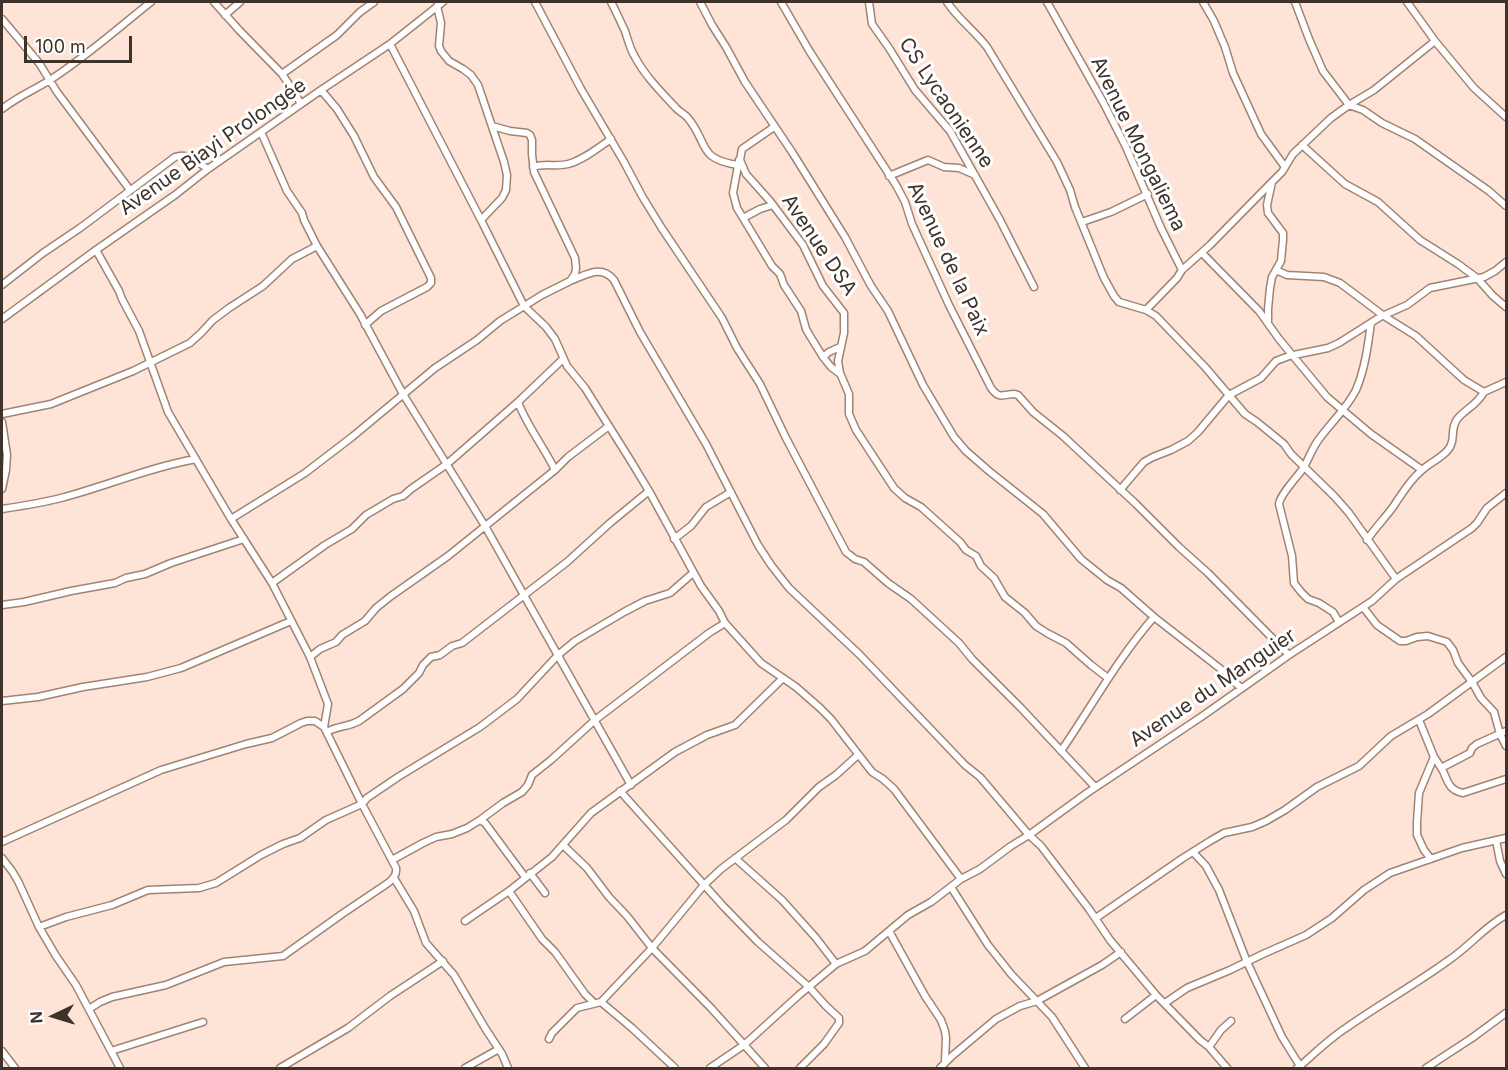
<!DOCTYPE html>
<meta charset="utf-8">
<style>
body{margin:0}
#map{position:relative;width:1508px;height:1070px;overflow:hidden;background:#fee4d6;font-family:Inter,sans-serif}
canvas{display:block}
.frame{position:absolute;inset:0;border:3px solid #3e322b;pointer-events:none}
.north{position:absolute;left:24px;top:986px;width:60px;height:60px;-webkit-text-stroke:4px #fff;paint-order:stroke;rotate:266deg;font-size:16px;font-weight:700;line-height:24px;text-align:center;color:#3e322b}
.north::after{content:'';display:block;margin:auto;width:21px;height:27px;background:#3e322b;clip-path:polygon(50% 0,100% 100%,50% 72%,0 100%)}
.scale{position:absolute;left:24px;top:36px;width:108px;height:27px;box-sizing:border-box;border:3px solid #3e322b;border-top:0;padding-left:8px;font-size:18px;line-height:21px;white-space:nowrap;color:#3e322b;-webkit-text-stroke:4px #fff;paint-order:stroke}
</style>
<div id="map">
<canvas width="1508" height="1070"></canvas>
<div class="frame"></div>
<div class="north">N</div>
<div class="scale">100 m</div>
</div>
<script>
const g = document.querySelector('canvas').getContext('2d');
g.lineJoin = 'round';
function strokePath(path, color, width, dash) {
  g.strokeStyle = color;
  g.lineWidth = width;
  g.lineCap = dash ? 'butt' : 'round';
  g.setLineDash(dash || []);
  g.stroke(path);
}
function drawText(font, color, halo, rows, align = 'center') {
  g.font = font + ' Inter,sans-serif';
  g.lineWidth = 6;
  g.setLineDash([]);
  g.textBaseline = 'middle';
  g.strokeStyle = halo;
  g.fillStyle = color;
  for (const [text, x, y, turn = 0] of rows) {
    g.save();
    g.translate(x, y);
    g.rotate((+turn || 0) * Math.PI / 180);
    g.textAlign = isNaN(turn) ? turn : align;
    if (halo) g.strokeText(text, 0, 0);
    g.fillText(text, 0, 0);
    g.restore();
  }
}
const minor = new Path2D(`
 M214 2 239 30 282 74 294 92 301 104
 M535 2 581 89 624 162 642 196 661 227 722 318 737 348 760 384 786 438 846 552 855 559 864 562 888 583 911 599 959 643 972 659 1021 708 1095 787
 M611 2C616 11 620 21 625 31 628 40 630 49 635 57 645 76 662 93 676 108 680 112 684 114 687 117 709 142 696 159 738 165
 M700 2 712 25 726 47 745 82 792 152 845 237 871 286 888 311 923 385 954 437 966 451 989 471 1043 514 1081 559 1107 580 1121 588 1154 617 1222 670 1241 688
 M781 2 810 52 896 185 905 202 912 224 949 305 991 388C1000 400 1002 394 1015 394L1018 395 1033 412 1063 436 1136 504 1179 547 1208 573 1289 655
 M869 2 872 24 889 48 915 90 950 131 1000 220 1034 287
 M947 2C958 19 975 31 987 47L1057 162 1070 190 1075 207 1104 278 1114 296 1119 302 1146 310 1156 316 1205 367 1245 414 1257 422 1284 444 1291 454 1335 497 1349 513 1396 579
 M1047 2 1103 102 1126 147 1161 228 1182 270
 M1203 2 1214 21 1225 47 1233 73 1261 134 1285 167
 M1295 2 1309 39 1323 71 1349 105 1363 110 1382 123 1415 139 1489 191 1506 206
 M1407 2 1435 41 1474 88 1506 117
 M437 6 441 23 439 46 441 51 449 61 463 69 471 75 478 85 504 162 507 175 506 190 502 198 481 220 524 306 546 327 555 339 567 366 585 388 629 458 649 491 701 586 719 611 725 623 761 663 796 687 820 708 831 719 872 772 883 779 894 789 961 879
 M225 15 240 2
 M2 19 39 63 57 92 130 190
 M390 44 481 220
 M282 74 337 35 360 12 374 2
 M321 90 337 109 354 136 374 177 396 207 431 278V283L427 287 381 311 365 325
 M2 109C17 97 34 90 50 80 86 57 118 28 151 2
 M774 127 742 149 740 160 746 174 770 201 803 245 823 286 844 313V333L838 361 840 373 849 394V414L856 430 894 488 905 498 921 507 960 542 966 550 976 556 981 566 994 578 1005 597 1025 613 1036 626 1047 633 1066 643 1091 665 1108 678
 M261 132 287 191 302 213 304 220 317 246 360 314 403 394 485 526 631 785
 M1302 145 1345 184 1378 202 1420 240 1458 264 1477 278 1493 296 1506 307
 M739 160 733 193 737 208 772 266 780 274 784 285 801 311 806 329 810 336 823 357 831 367 839 373
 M533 167C545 163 556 167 568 164 583 160 598 148 611 139
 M889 176 928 160 944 167 959 168 975 175
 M743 218 760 209 773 205
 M1082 222 1111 212 1148 194
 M1202 253 1259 311 1279 339 1327 397 1371 434 1422 470
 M1276 270 1287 275 1324 277 1340 283 1384 316 1416 336 1464 380 1484 392 1506 382
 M570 281C586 275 601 264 614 280L640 332 706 444 758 545 771 565 789 588 860 655 965 765 980 777 1029 835 1041 846 1089 909 1110 940 1156 995 1200 1040 1209 1047 1227 1068
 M2 285 43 253 80 228 175 157C188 152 197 162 208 169
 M1146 310 1177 278 1182 270 1210 245 1272 182
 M2 319 96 250 175 195 208 169 321 90 390 44 443 2
 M1268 323V309L1270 288 1272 277 1281 261 1283 240V233L1268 213 1267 205 1272 182 1282 172 1293 154 1331 118 1349 105 1374 90 1435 41
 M823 357 829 352 840 347
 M518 402C527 426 544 447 555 470
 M2 414 51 404 133 371 190 343 201 333 213 320 229 308 263 286 292 259 317 246
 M2 422 7 455 6 470 2 489
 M1120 490 1144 462 1153 457 1171 450 1188 441 1198 432 1229 395 1261 378 1276 361 1289 356 1328 348 1339 343 1380 317 1407 305 1430 288 1484 277 1495 271 1506 262
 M2 509C22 506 42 503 61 498 107 486 150 467 196 459
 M231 519 305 473 352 437 435 368 477 340 500 321 542 295 570 281 575 274 576 268 575 258 534 172 532 154V140L530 135 527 133 510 131 492 126
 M674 539 691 526 706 507 731 492
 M1367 540C1375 528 1385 518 1393 507 1402 494 1409 481 1421 471 1429 463 1440 459 1447 451 1457 441 1449 428 1458 418 1468 407 1476 406 1484 392
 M272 583 325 545 352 529 366 515 393 499 403 496 411 489 447 464 518 402 563 359
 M2 605 24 602 71 591 115 583 126 578 145 574 171 563 244 539
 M1363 607 1377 625 1400 641H1406L1417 637 1428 636 1447 642 1453 650 1458 663 1472 682 1481 698 1494 712 1500 734 1506 746
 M1339 622 1333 612 1319 603 1308 599 1301 592 1294 583 1292 556 1279 504C1280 495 1296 478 1302 470 1308 461 1311 451 1317 442 1329 424 1346 410 1356 390 1365 369 1368 345 1371 323
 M310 657 320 649 336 642 342 635 365 621 376 608 391 596 448 556 555 470 568 457 609 426
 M2 701 38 697 83 687 147 677 181 668 291 621
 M1419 720 1434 757 1419 793 1417 822V835L1424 850 1431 859
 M327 732C337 726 348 727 359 721L403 689 419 673 423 665 431 657 440 655 452 646 462 643 567 562 610 523 649 491
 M1061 751C1092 706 1118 658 1154 617
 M1434 757C1437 761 1440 766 1443 771 1448 782 1449 790 1463 793L1506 779
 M1441 768 1470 753 1472 748 1477 744 1506 731
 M620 791 724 907 758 942 809 987 826 1006 839 1018V1023L824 1044 800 1068
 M480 820 503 803 522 792 528 785 532 775 551 760 595 720 709 633 725 623
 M1496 840 1500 861 1506 874
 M2 842 161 770 246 744 272 738 301 723 307 721H315L324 727
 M563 845 587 868 609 897 627 916 652 948 711 1008 765 1068
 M1193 852 1206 866 1219 890 1247 962 1282 1037 1300 1066 1297 1068
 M2 858 12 871 18 881 39 927 56 956 76 985 120 1068
 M392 860 423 843 436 837 452 834 467 828 480 820 485 823 525 877
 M530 873 545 893
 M394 878 414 911 426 943 454 975 485 1028 502 1054 508 1068
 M951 887 988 945 1011 974 1052 1017 1085 1068
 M509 891 542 939 555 952 585 994 594 1003
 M1096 918 1183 858 1210 841 1224 833 1252 827 1266 821 1285 810 1317 787 1359 766 1391 736 1428 714 1506 657
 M465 921 509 891 552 857 591 813 675 752 707 735 735 725 783 678
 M39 927 66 917 112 905 148 890 199 888 216 883 261 855 283 844 300 838 326 820 362 804 367 798 398 777 480 727 517 699 558 655 575 641 624 612 645 601 670 593 693 573
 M889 931 925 996 941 1020 945 1031 946 1038 945 1062
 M836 964 865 951 908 915 931 902 961 879 980 869 1011 846 1029 835 1087 793 1201 717 1289 655 1372 601 1396 579 1472 528 1477 523 1487 508 1506 493
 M601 1002 632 1028 675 1068
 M1165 1003 1187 988 1230 970 1263 954 1306 935 1332 918 1364 890 1390 873 1462 848 1506 838
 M89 1009 100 1002 112 997 166 985 224 962 283 956 342 914 388 883C393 879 397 875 396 868L362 804 324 727 328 704 310 657 272 583 231 519 168 412 139 331 122 299 119 291 96 250
 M1125 1019 1156 995
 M549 1039 552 1033 577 1008 601 1002 652 948 704 885 721 869 786 820 819 787 836 775 858 755
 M1209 1047 1221 1030 1231 1021
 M2 1051 15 1068
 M111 1051 203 1022
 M1300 1066C1315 1053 1329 1039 1346 1028 1380 1004 1416 984 1449 960 1470 946 1483 928 1506 915
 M280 1068 348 1028 390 996 443 961
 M465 1068 499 1049
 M710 1068 744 1045 799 995 836 964 816 938 782 900 735 858
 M940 1068 952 1056 996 1019 1020 1006 1037 1001 1102 965 1121 952
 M1426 1068 1472 1038 1506 1013`);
strokePath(minor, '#a08373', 9);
strokePath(minor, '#fff', 6);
drawText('20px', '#3e322b', '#fff', [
 ["CS Lycaonienne",946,103,56],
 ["Avenue Mongaliema",1138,144,64],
 ["Avenue Biayi Prolongée",213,147,-35],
 ["Avenue DSA",819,245,56],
 ["Avenue de la Paix",948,259,65],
 ["Avenue du Manguier",1213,688,-34]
]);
</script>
